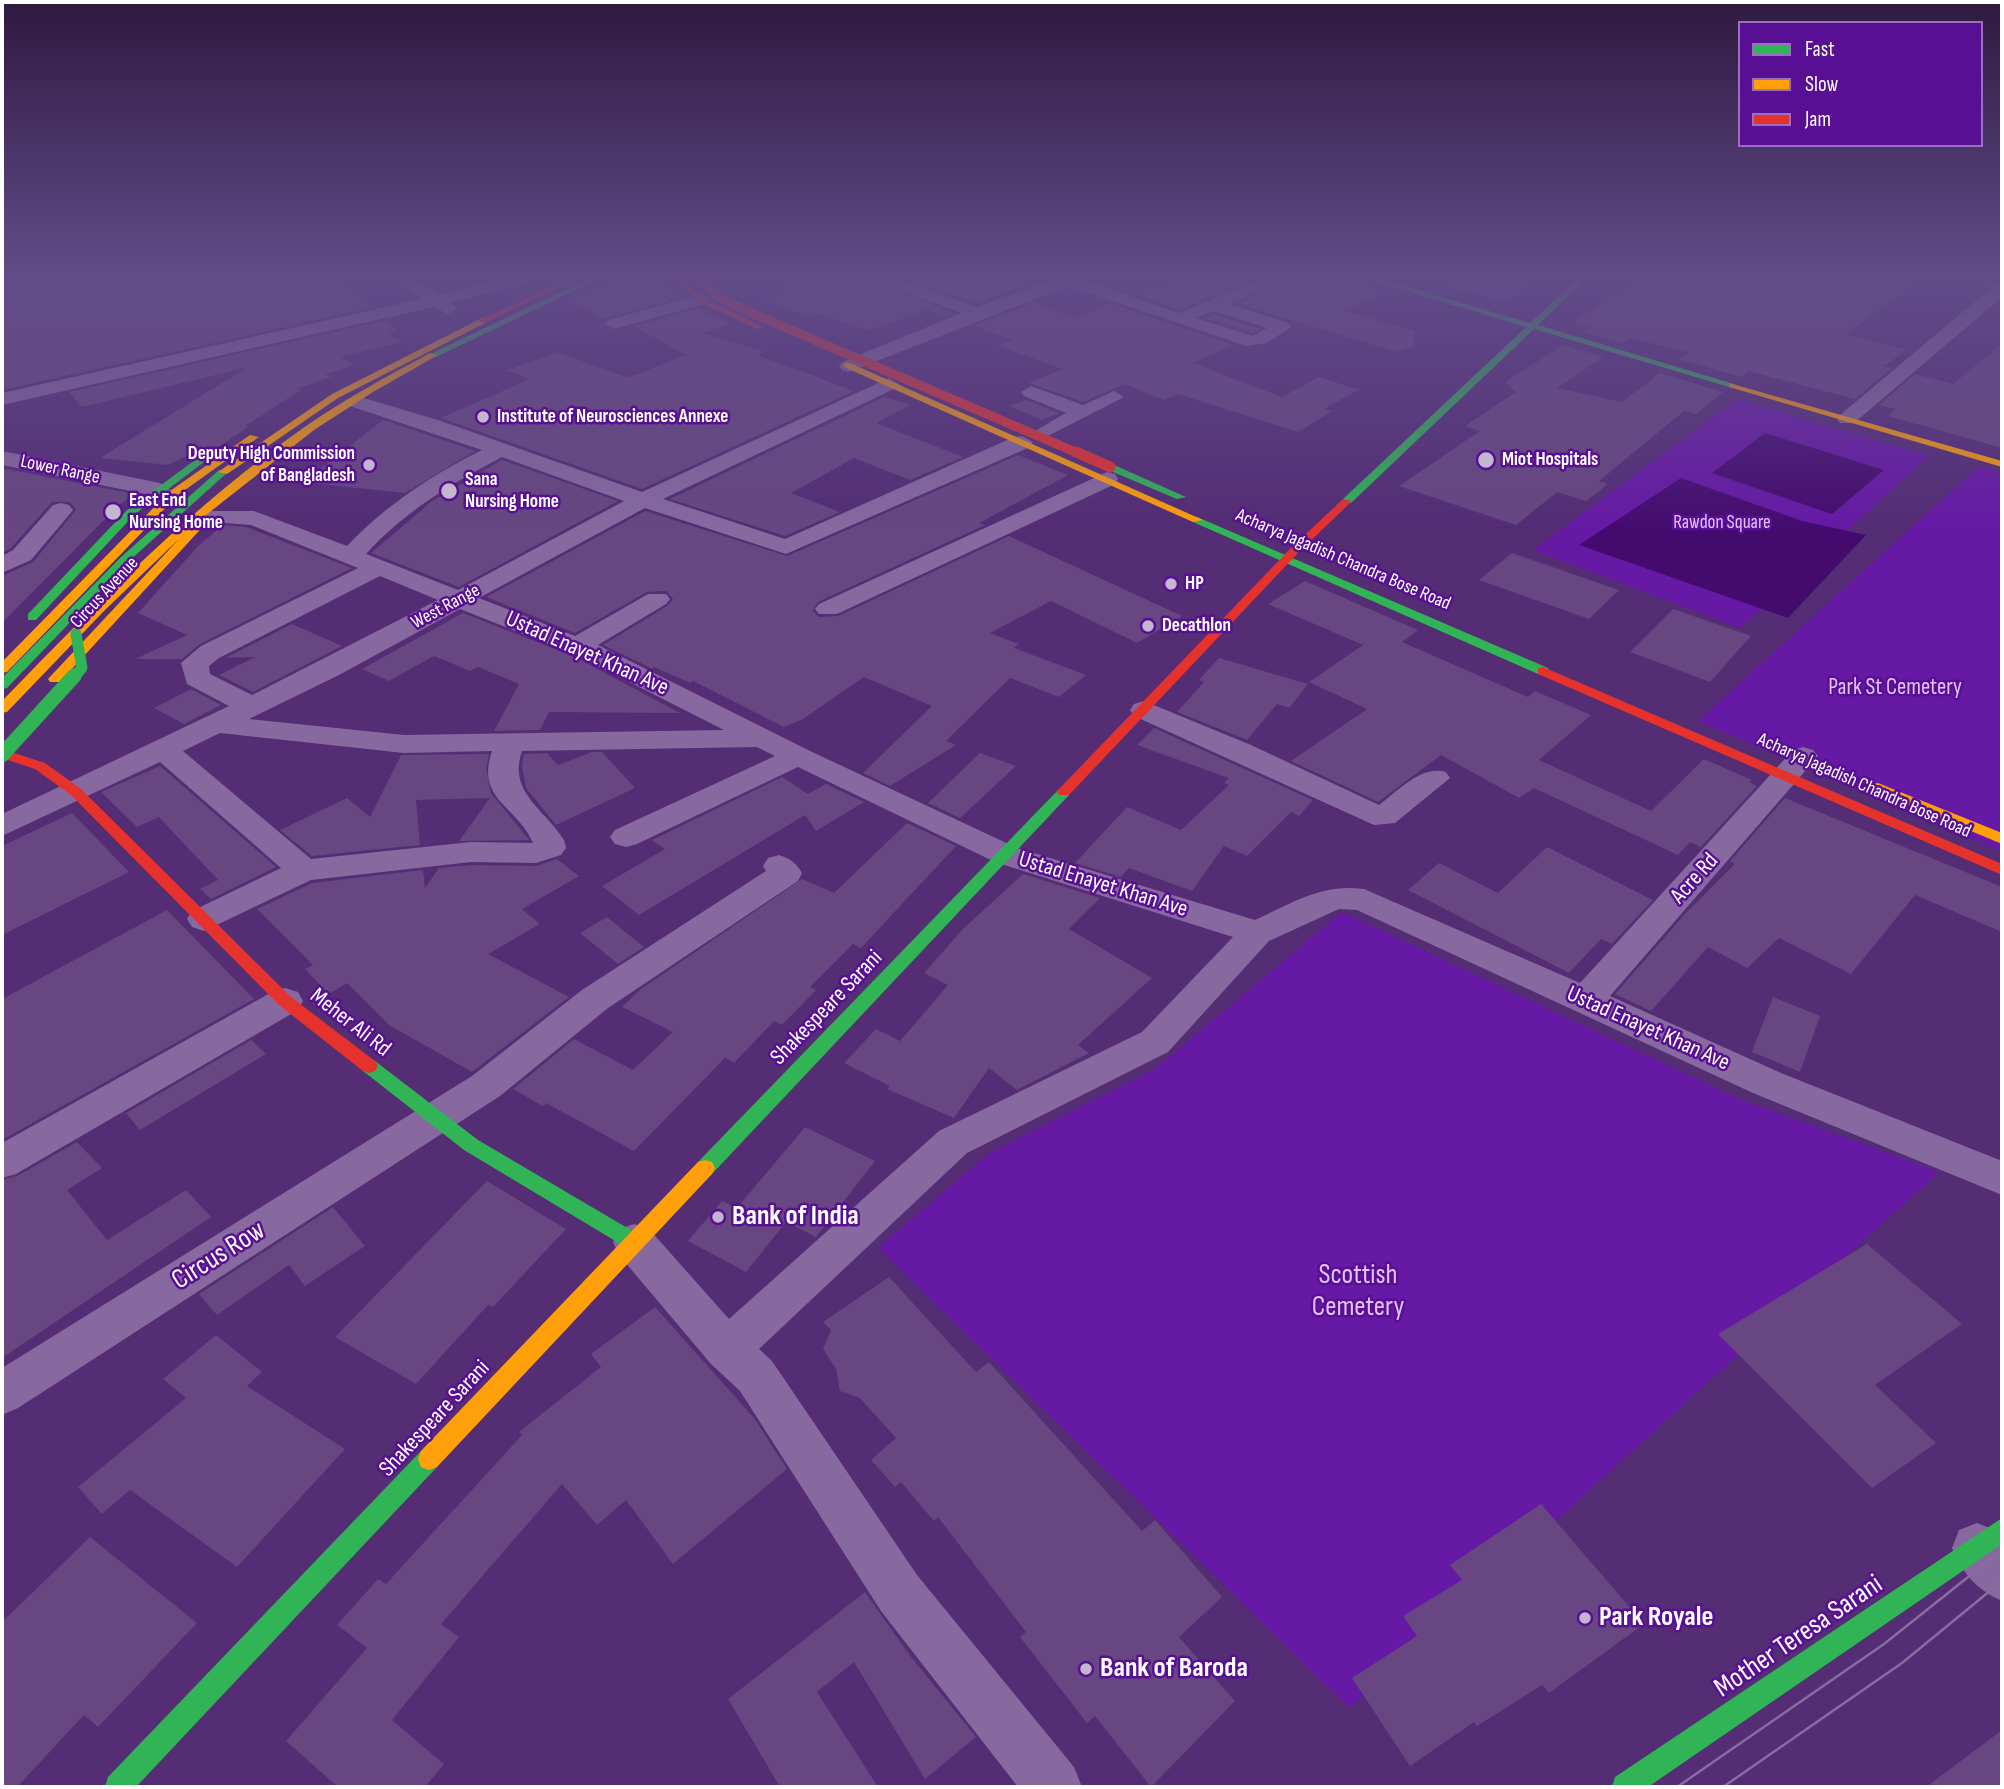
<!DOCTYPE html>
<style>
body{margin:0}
#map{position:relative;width:2004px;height:1789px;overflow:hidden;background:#542d75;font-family:"Sofia Sans Condensed",sans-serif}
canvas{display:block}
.frame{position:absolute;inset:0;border:4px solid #fff;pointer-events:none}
.legend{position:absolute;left:1738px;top:21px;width:245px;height:126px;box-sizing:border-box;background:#580f93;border:2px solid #9b6fbe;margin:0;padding:9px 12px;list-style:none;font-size:21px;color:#fff}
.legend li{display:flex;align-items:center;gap:14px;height:35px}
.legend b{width:35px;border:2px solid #9b6fbe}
</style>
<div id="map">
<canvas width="2004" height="1789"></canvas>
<div class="frame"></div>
<ul class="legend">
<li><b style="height:9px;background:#30b455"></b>Fast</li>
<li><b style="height:9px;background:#ff9f0a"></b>Slow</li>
<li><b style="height:9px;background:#e5322d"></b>Jam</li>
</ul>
</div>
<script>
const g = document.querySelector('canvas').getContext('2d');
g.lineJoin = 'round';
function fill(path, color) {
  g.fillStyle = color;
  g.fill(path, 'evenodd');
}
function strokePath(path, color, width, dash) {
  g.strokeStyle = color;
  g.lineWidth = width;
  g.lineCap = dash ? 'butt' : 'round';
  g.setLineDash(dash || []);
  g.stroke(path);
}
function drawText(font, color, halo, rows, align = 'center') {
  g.font = font + ' "Sofia Sans Condensed",sans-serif';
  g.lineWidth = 5;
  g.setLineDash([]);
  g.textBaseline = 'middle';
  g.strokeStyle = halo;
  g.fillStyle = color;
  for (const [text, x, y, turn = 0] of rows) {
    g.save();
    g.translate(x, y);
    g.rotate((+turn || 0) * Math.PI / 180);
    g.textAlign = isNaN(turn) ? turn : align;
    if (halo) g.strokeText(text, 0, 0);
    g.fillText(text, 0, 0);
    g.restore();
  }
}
fill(new Path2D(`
 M1737 399 1929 456 1740 628 1533 550Z
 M1979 466 2002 473V852L1698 721Z
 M1342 912 1737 1098 1939 1172 1350 1708 878 1248 988 1154 1155 1069Z`), '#6619a5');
fill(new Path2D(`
 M1765 433 1884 470 1832 514 1712 473Z
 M1681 478 1802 521 1866 535 1788 618 1579 545Z`), '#440b6f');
fill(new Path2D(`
 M2 277H79L85 287 106 285 117 277H335L371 308 2 390Z
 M660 277 682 297 605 319 571 300 622 278Z
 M773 277H865L954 313 946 316 927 309 868 331 819 313 807 316 762 299 795 288 773 280Z
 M901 277H1033V280L977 304Z
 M1188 277H1257L1179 310 1134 294Z
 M1291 277H1347L1386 292 1346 311 1414 331V346L1398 352 1237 304Z
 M1446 277H1542L1506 301 1445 287Z
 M1643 277H1926L1845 334 1907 350 1884 366 1892 368 1855 399 1748 371 1741 377 1679 359 1688 352 1630 338 1622 343 1582 332 1589 327 1572 323Z
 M1032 303 1076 318 1111 303 1233 345 1193 363 1282 397 1319 377 1358 390 1324 409 1332 411 1298 432 1178 394 1164 400 1125 384 1083 402 1029 383 1063 369 998 346 1013 340 974 326Z
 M698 308 731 324 703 333 764 352 757 355 854 391 642 489 441 418 530 379 508 370 557 352 628 378 685 355 634 326Z
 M1214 314 1261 329 1253 333 1204 318Z
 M387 320 398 330 388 333 401 342 340 357 354 365 325 374 331 377 295 389 301 390 245 426H250L212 451 202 449 168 465 100 458 248 367 82 407 69 392Z
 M2002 344V448L1888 416 1896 409 1879 405 1915 374 1953 384Z
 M1563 345 1603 357 1557 388 1622 402 1660 373 1723 392 1696 414 1684 411 1599 481 1608 484 1586 501 1557 492 1516 525 1399 486 1480 431 1465 426 1516 392 1505 382Z
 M884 397 910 405 876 423 963 457 910 480 854 458 791 493 840 512 785 536 670 499Z
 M1026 400 1059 413 1042 420 1009 406Z
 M383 420 475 451 405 493 311 483 314 481 306 480Z
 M1018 455 1068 475 979 523 985 525 818 602 813 611 819 617 838 616 1009 536 1182 616 1137 643 1051 601 990 633 1019 644 1014 648 1086 675 1059 697 1010 678 946 741 956 745 890 786 863 773 932 706 864 677 803 719 784 727 693 681 690 683 654 667 653 669 603 645 667 606 673 599 666 591 647 592 575 633 486 597 645 511 787 556Z
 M502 460 618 501 459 587 371 553 431 502Z
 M2 468 134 494 119 505 2 623V576L33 562 76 510 70 502H52L11 548 2 553Z
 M223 525 246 527 352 568 200 644 182 659H135L187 635 138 613 199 545Z
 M1512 553 1619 590 1589 619 1479 580Z
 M1305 581 1418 630 1402 642 1528 697 1535 691 1591 715 1539 760 1651 811 1704 759 1752 780 1749 782 1757 786 1701 847 1690 842 1678 855 1534 788 1519 798 1441 755 1378 802 1291 761 1367 709 1309 682 1363 645 1268 604Z
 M1673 609 1751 636 1710 682 1630 652Z
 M463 613 575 657 680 713 549 712 540 730 494 731 519 684 478 667 470 671 434 656 389 681 362 669Z
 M292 624 342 646 253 692 219 675 255 657 225 658Z
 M1219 658 1308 684 1289 708 1277 704 1247 740 1177 712 1204 682 1199 680Z
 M191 689 221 705 184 724 154 708Z
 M1154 728 1313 800 1299 816 1291 812 1247 856 1224 846 1192 891 1129 868 1121 877 1075 863 1127 807 1181 830 1229 785 1224 783 1229 778 1137 745Z
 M592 752H602L635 788 556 825 526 788 522 766 524 754 547 753 558 765Z
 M980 753 1016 766 960 818 928 803Z
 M489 754 486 768 491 793 529 840 459 841 490 798 416 800 420 845 312 856 280 830 347 798 370 817 401 755Z
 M160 766 276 867 211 899 200 889 218 880 159 817 137 827 101 792Z
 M782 777 808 794 826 784 864 802 816 831 805 815 639 915 602 886 665 849 652 840Z
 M1785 798 2002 887V932L1915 895 1851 974 1779 938 1747 968 1708 947 1651 1011 1615 994 1684 915 1735 864 1730 861Z
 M72 813 129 872 2 935V846Z
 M907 823 956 846 861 948 853 944 810 987 816 990 782 1025 774 1021 734 1063 725 1058 634 1151 546 1103 543 1106 513 1089 574 1039 633 1070 673 1032 622 1007 641 989 802 879 834 893Z
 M1547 847 1653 900 1612 944 1601 939 1569 973 1408 890 1439 863 1498 893Z
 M557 859 579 876 522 909 540 924 488 954 569 997 472 1072 389 1025 347 983 329 994 305 969 313 965 257 909 312 883 423 870 425 888 439 868 471 865 536 866Z
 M1023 874 1100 898 1069 929 1152 978 1078 1045 1089 1053 1017 1090 989 1068 954 1118 887 1089 890 1086 844 1063 876 1029 900 1041 948 985 924 973 964 928Z
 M167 910 254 999 2 1140V999Z
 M607 917 644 947 618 964 580 933Z
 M1773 997 1820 1016 1800 1072 1752 1052Z
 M251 1040 266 1054 140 1130 126 1113Z
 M805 1127 875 1161 816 1237 786 1222 746 1272 688 1241 722 1201 737 1208Z
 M77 1142 102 1168 67 1190 107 1240 186 1190 211 1217 2 1358V1180L17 1176Z
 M487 1181 566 1229 493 1307 488 1305 416 1384 335 1337Z
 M333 1207 365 1246 305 1286 289 1265 217 1315 199 1294Z
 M1867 1244 1962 1324 1875 1385 1936 1443 1872 1488 1718 1334Z
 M889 1277 976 1372 989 1362 1142 1531 1155 1520 1222 1597 1179 1637 1235 1701 1151 1787 1095 1716 1087 1723 1020 1637 1026 1632 938 1517 934 1521 901 1482 895 1487 871 1460 896 1438 860 1398 840 1391 836 1369 823 1349 831 1330 823 1322Z
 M655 1307 754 1418 787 1469 673 1564 626 1500 597 1525 562 1484 441 1624 459 1637 392 1720 444 1764 425 1787H338L286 1741 367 1648 337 1625 378 1579 386 1584 522 1435 519 1432 601 1367 591 1354Z
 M216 1335 262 1372 247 1386 345 1449 237 1567 130 1490 102 1514 78 1487 186 1398 163 1379Z
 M1541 1504 1644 1624 1549 1693 1542 1685 1477 1726 1474 1722 1410 1766 1352 1678 1417 1636 1403 1616 1462 1580 1450 1565Z
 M90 1537 197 1623 98 1727 84 1715 17 1787H2V1622Z
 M865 1592 908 1653 976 1737 925 1779 854 1662 817 1692 878 1787H780L728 1699Z
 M2002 1730V1787H1926Z`), '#674681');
fill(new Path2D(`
 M81 277H114L106 282 85 284Z
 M392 277H412L439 295 506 277H535L533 281 451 303 457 309 448 314 434 307 2 405V393L422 299Z
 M867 277H892L977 307 1053 280 1052 277H1077L1179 313 1265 277H1289L1230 304 1288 323 1291 327 1267 343 1246 346 1068 286 849 372 842 370 839 366 842 362 961 313ZM1214 311 1267 328 1253 336 1196 318Z
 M2002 283V297L1854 423H1840L1837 419 1840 415 1996 284Z
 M702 294 711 299 708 303 614 329 605 324 608 320Z
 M889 378 899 384 896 388 663 499 785 539 1014 437 1022 436 1033 442 1030 447 786 554 645 508 479 598 575 636 648 594H666L670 599 666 604 598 645 808 750 1017 848 1255 920C1292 903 1322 883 1364 889L1580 983 1793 750 1803 747 1813 750 1818 756 1813 762 1610 996 1781 1073 2002 1161V1195L1753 1093 1357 910 1339 909 1269 941 1168 1052 967 1153 759 1349 772 1361 917 1575 1074 1767 1082 1787H1018L881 1611 740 1391 711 1364 619 1255 613 1242 619 1229 634 1224 649 1229 729 1319 939 1131 1142 1032 1233 937 995 862 798 767 637 844 626 847 615 844 610 837 615 830 775 756 757 747 522 751C508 793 544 808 564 840L566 848 561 855 536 863 471 862 311 880 204 931 192 927 187 919 192 911 281 868 160 762 2 836V814L229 706 187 684 181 663 201 646 358 568 251 525 200 521 196 516 200 511H254L347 546C386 505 432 475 482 450L350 406 347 402 350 398H364L441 421 642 492ZM502 457 624 501 458 590 366 554C404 512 452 483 502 457ZM380 576 438 600 252 695 210 674 209 666 219 658ZM460 609 576 655 724 730 404 735 249 719 339 675ZM220 733 404 753 492 751C475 800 518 806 533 843L471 842 311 859 183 751Z
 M1031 386 1083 405 1114 391 1124 397 1046 437 1035 431 1066 413 1024 396 1021 392Z
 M2 451 160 483 171 490 160 497 2 465Z
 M1107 472 1115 474 1118 479 1115 484 837 614H819L815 609 819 604Z
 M61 503 69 505 73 510 69 515 31 560 2 573V556L13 550 53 505Z
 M1144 701 1251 745 1379 805C1398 791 1421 765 1446 772L1450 778 1395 823 1374 825 1134 716 1130 710 1134 704Z
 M779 855C791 859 796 863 802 873L798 881 608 1008 500 1096 18 1408 2 1415V1368L472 1076 582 990 766 871 763 866 768 858Z
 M285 988 298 992 303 1001 298 1010 16 1174 2 1178V1143L272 992Z
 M1977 1523 1995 1530 2002 1538V1601C1977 1590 1962 1573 1952 1548L1959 1530Z`), '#8769a0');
fill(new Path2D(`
 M592 277H603L436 357 428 355Z
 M1361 277H1375L1530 323 1579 277H1588L1538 325 1737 385 1729 387 1534 329 1351 503H1343V499L1526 327Z
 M199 457 208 459 134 515 36 620H28V614L126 511Z
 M1106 465H1114L1186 497 1177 499 1106 469Z
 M219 470 228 472 129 561 7 688 2 689V678L121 557Z
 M1197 517 1548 668 1549 671 1548 674H1538L1193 522 1191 520Z
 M1064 788 1069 789 1071 792 1069 795 712 1174 705 1176 698 1174 695 1168 698 1162 1059 789Z
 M369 1059 375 1061 478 1140 641 1236 644 1242 641 1248 634 1251 627 1248 464 1150 363 1071 360 1066 363 1061Z
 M429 1448 437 1451 440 1459 437 1467 136 1787H105L108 1777 421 1451Z
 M2002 1518V1544L1648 1787H1612L1615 1777Z`), '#30b455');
fill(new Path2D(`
 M482 318 485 319V323L338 398 227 474 218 472 332 394Z
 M430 353 438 355 373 392 314 430 206 515 211 518 209 520 60 682H50L48 679 180 538 105 610 7 712 2 713V701C97 603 193 505 306 426 345 399 388 376 430 353Z
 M844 363H850L1203 520 1193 522 844 367Z
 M1729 383 2002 461V467L1729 387Z
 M250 435 259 437 178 495 7 672 2 673V662L170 491Z
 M1878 783 2002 833V844L1873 790 1871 787 1873 784Z
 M705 1160 712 1162 715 1168 712 1174 437 1467 429 1470 421 1467 418 1459 421 1451 698 1162Z`), '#ff9f0a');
fill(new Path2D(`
 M571 277H582L485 323 478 321Z
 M671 277H680L707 299 764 327 757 329 701 303Z
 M1962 277H1977L2002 284V288Z
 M1343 499 1352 501 1297 554 1069 795H1059L1057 792 1059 789 1289 550Z
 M1543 667 2002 864V875L1538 674V668Z
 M2 749 45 763 81 789 291 997 375 1061 378 1066 375 1071 369 1073 363 1071 279 1005 71 795 35 769 2 758Z`), '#e5322d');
strokePath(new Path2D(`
 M1677 1787 1884 1644 2002 1550
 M1723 1787 1902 1663 2002 1581`), '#876da0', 2.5);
strokePath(new Path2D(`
 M73 678 82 668 76 634`), '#30b455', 11);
strokePath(new Path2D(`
 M2 755 74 676`), '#30b455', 15);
strokePath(new Path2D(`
 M698 277 720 298 754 314 1080 454`), '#e5322d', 9);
strokePath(new Path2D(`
 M1076 452 1110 467`), '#e5322d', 11);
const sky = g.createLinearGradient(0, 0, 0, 528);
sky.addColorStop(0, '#2e1940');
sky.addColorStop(0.52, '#614c89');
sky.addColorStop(1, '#614c8900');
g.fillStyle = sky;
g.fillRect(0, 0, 2004, 528);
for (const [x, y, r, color] of [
 [483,417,7,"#c3b6cf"],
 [1486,460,9,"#c3b6cf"],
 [369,465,7,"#c3b6cf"],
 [449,491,9,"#c3b6cf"],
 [113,512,9,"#c3b6cf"],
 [1171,584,7,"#c3b6cf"],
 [1148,626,7,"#c3b6cf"],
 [718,1217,7,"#c3b6cf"],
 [1585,1618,7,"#c3b6cf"],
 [1086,1669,7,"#c3b6cf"]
]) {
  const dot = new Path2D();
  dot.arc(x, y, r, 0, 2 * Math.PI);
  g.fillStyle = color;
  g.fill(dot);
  strokePath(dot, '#580f93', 2.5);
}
drawText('bold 19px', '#fff', '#580f93', [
 ["Institute of Neurosciences Annexe",497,417],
 ["Deputy High Commission",355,454,"right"],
 ["of Bangladesh",355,476,"right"],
 ["Miot Hospitals",1502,460],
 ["Sana",465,480],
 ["Nursing Home",465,502],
 ["East End",129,501],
 ["Nursing Home",129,523],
 ["HP",1185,584],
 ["Decathlon",1162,626]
], 'left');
drawText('19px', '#fff', '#580f93', [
 ["Lower Range",60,470,12],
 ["Acharya Jagadish Chandra Bose Road",1343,560,23],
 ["Circus Avenue",105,593,-47],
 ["West Range",446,607,-28],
 ["Acharya Jagadish Chandra Bose Road",1864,786,24]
]);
drawText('19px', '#e3c2fe', '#580f93', [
 ["Rawdon Square",1722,523]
]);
drawText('23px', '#fff', '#580f93', [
 ["Ustad Enayet Khan Ave",587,654,24],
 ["Acre Rd",1695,879,-48],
 ["Ustad Enayet Khan Ave",1103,885,17],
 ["Shakespeare Sarani",827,1008,-46],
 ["Meher Ali Rd",350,1023,38],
 ["Ustad Enayet Khan Ave",1648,1029,24],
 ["Shakespeare Sarani",435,1419,-47]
]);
drawText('23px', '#e3c2fe', '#580f93', [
 ["Park St Cemetery",1895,688]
]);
drawText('bold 28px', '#fff', '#580f93', [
 ["Bank of India",732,1217],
 ["Park Royale",1599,1618],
 ["Bank of Baroda",1100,1669]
], 'left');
drawText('28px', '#fff', '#580f93', [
 ["Circus Row",219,1256,-32],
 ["Mother Teresa Sarani",1799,1637,-34]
]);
drawText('28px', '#e3c2fe', '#580f93', [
 ["Scottish",1358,1276],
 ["Cemetery",1358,1308]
]);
</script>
